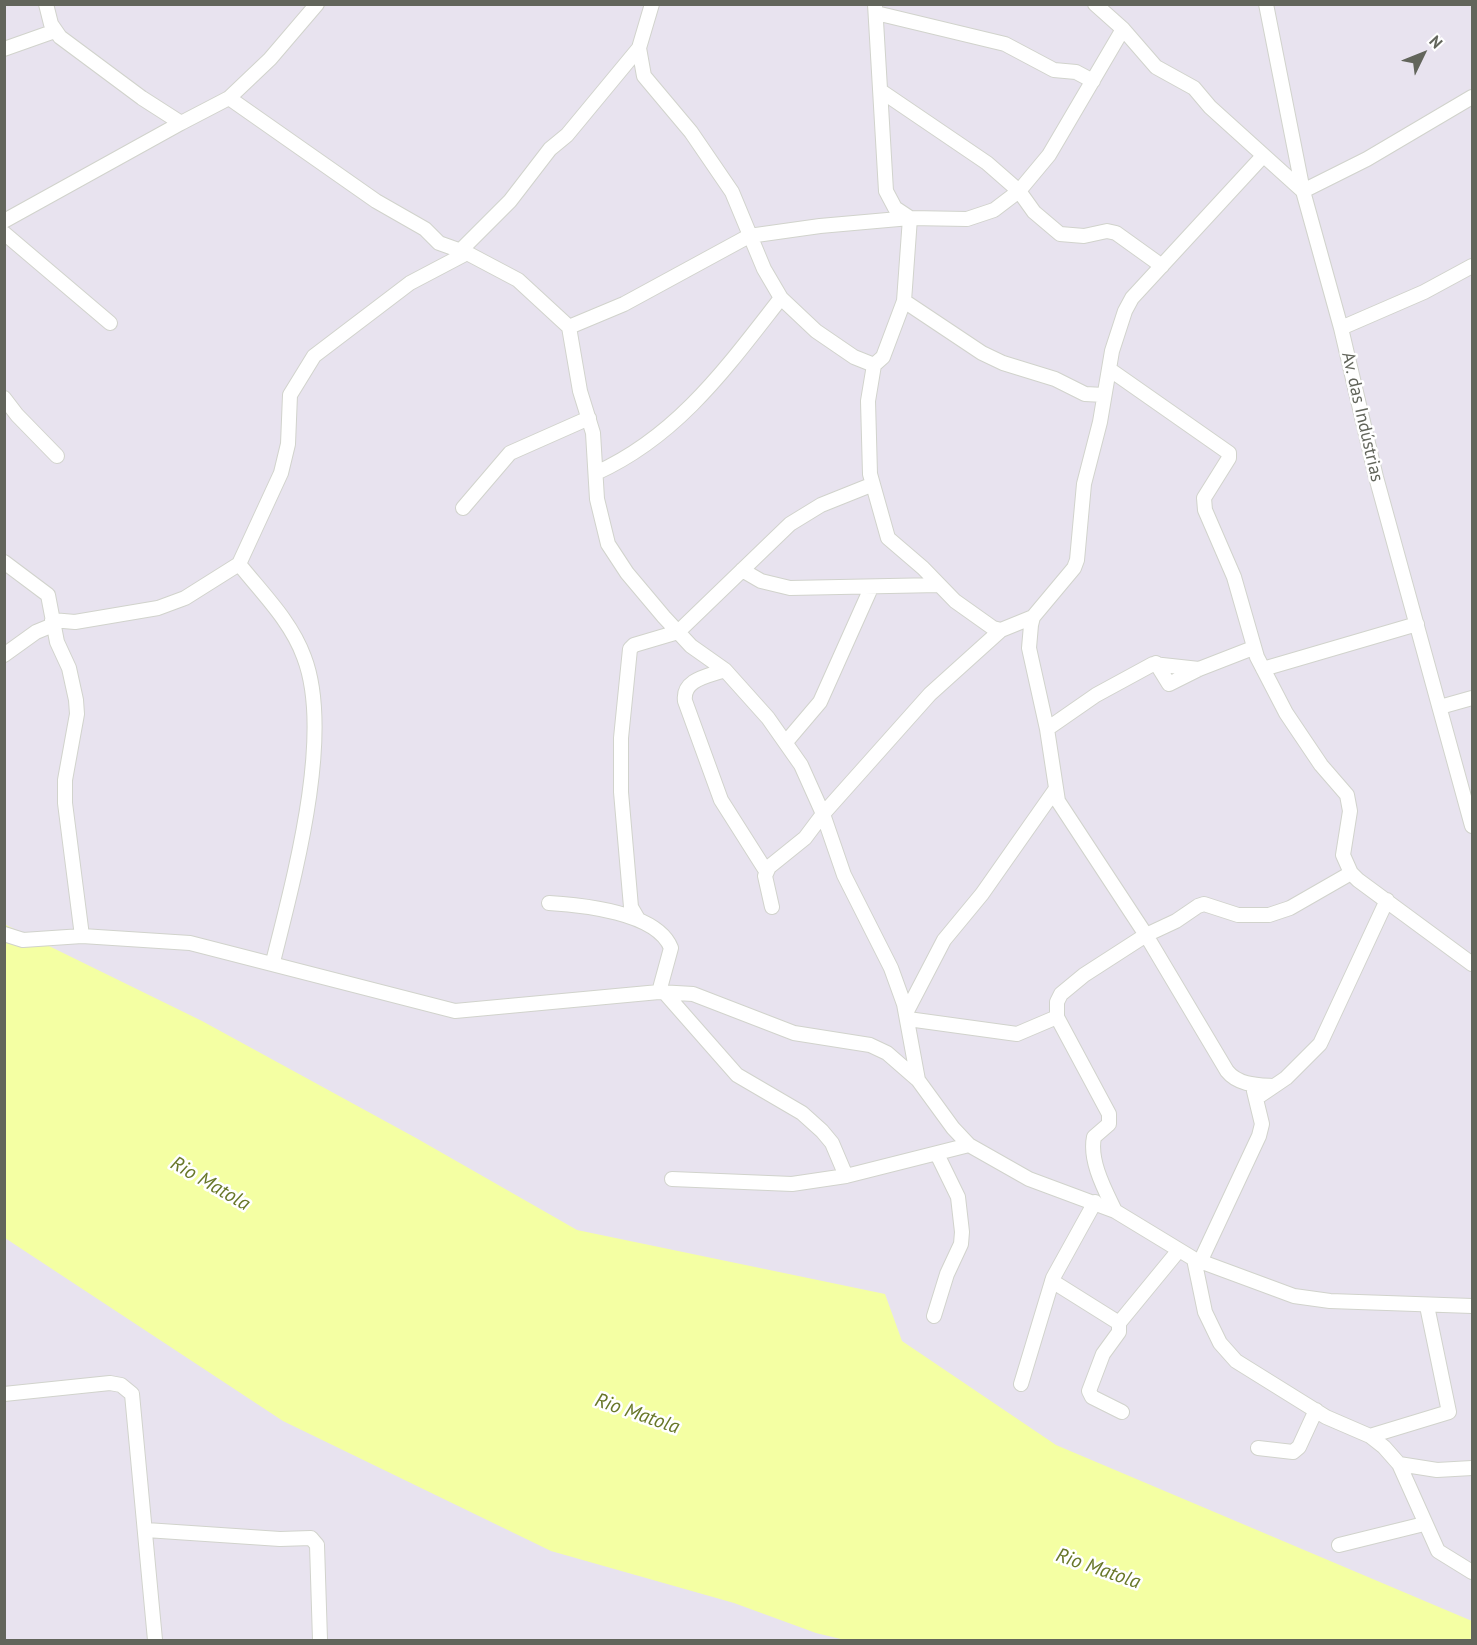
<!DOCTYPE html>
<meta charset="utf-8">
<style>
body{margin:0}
#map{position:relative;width:1477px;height:1645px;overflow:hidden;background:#e8e3ef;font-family:"PT Sans",sans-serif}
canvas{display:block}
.frame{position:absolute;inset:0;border:6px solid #62655b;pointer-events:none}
.north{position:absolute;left:1393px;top:24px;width:60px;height:60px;-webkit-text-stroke:4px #fff;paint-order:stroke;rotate:47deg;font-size:16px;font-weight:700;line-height:24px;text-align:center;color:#62655b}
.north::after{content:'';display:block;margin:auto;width:21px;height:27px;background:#62655b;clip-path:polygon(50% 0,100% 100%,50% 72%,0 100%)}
</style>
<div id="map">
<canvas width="1477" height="1645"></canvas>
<div class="frame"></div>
<div class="north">N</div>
</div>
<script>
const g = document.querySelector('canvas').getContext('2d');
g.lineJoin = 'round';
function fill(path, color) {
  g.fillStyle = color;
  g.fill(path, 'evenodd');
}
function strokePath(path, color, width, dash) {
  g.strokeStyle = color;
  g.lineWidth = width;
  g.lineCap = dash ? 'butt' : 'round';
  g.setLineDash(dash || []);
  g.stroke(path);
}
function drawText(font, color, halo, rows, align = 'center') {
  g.font = font + ' "PT Sans",sans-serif';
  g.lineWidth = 5;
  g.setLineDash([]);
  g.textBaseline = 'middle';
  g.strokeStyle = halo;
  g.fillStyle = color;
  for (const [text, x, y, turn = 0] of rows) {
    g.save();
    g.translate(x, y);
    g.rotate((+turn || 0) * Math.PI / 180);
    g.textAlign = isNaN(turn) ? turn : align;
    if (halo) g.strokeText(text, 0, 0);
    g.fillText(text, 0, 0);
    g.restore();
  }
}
fill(new Path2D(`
 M4 924 202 1021 416 1138 577 1230 885 1294 902 1341 1056 1445 1472 1621V1640H845L816 1633 734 1603 551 1551 283 1421 5 1238Z`), '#f4ffa3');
const minor = new Path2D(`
 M46 4 51 24 60 37 142 98 181 123 229 98 270 59 317 4
 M652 4 639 48 644 76 691 132 732 192 764 269 781 298 816 331 854 357 874 365 883 357 904 301 910 218 895 208 886 191 875 4
 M1095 4 1123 29 1156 67 1194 88 1210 107 1303 191 1367 159 1472 97
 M1266 4 1303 191 1341 328 1376 477 1472 826
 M876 13 1005 44 1054 70 1076 72 1093 81
 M4 49 55 31
 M881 91 987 163 1019 191 1034 212 1060 234 1084 236 1107 231 1116 233 1162 266
 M229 98 376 201 425 229 439 243 467 253 518 280 569 327 580 391 593 433 597 499 608 544 627 573 664 617 691 646 725 670 768 718 801 765 823 814 844 875 891 968 904 1004 918 1080 953 1128 969 1145 1029 1179 1115 1211 1194 1259 1294 1296 1330 1301 1472 1306
 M1263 156 1132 298 1125 311 1112 351 1100 422 1084 484 1077 560 1074 568 1033 617 1031 625 1029 648 1047 729 1058 801 1146 935 1227 1071C1238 1085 1257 1085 1273 1086
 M4 221 181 123
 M4 233 110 323
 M460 251 510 201 550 149 567 135 639 48
 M904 301 982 353 1003 363 1055 379 1085 394 1104 395
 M569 327 624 304 749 236 820 226 910 218 967 219 994 210 1019 191 1049 155 1123 29
 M1341 328 1424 292 1472 266
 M874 365 868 401 870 474 888 538 923 568 955 601 993 628 1001 630 1033 617
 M1109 369 1229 453V458L1204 498 1205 510 1234 577 1257 657 1286 713 1321 765 1347 795 1350 811 1343 855 1351 873 1358 880 1472 964
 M4 398 17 415 57 456
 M596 473C678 436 727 367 781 298
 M463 508 510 453 589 418
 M4 562 48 595 57 642 69 668 76 700 77 714 65 780V803L82 936
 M239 564C262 593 291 621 304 657 334 735 293 881 273 962
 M742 570 761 581 790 588 939 585
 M52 620 75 622 158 608 185 598 239 564 281 473 288 444 290 395 314 356 410 283 467 253
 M4 655 36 632 53 625
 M1156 663 1169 684 1199 669 1253 648
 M1263 669 1417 624
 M725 670C709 676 682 679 685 701L721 800 766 871
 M1440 707 1472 698
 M1047 729 1096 695 1153 664 1199 669
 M786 742 820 702 871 588
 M549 903C581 905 657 912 671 948L659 992
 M772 907 765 876 769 867 805 838 823 814 930 694 1001 630
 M638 919 631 907 621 792V738L630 649 634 645 678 632 790 524 821 505 871 485
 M4 934 23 940 82 936 190 943 455 1011 659 992 693 994 794 1033 870 1045 887 1053 918 1080
 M664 992 737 1075 802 1113 822 1131 832 1143 846 1176
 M906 1013 944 940 982 894 1055 790
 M1057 1017 1109 1114V1124L1094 1137C1089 1161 1105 1190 1115 1211
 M908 1019 1017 1034 1057 1017V1002L1061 994 1084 975 1146 935 1176 921 1198 906 1204 904 1238 915H1269L1290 908 1351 873
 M1258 1097 1286 1078 1320 1044 1387 900
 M672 1179 792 1184 846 1176 969 1145
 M1194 1259 1205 1312 1220 1343 1236 1361 1326 1417 1370 1436 1384 1447 1399 1464 1438 1551 1472 1572
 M1200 1262 1259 1136 1262 1124 1254 1091
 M1052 1281 1119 1323
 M934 1316 947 1274 961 1244 962 1232 958 1197 937 1154
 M1021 1384 1053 1278 1095 1202
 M4 1394 110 1383 121 1385 132 1394 155 1640
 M1122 1412 1092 1397 1089 1391 1103 1354 1119 1332V1323L1179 1250
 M1370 1436 1449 1412 1427 1306
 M1258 1448 1293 1452 1299 1447 1316 1410
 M1399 1464 1437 1470 1472 1468
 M146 1530 280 1539 311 1538 317 1545 320 1640
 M1339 1545 1424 1524`);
strokePath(minor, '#d1d3cc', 16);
strokePath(minor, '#fff', 14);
drawText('18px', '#62655b', '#fff', [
 ["Av. das Indústrias",1362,417,77]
]);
drawText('italic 20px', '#687729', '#fff', [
 ["Rio Matola",210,1184,30],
 ["Rio Matola",637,1414,19],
 ["Rio Matola",1098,1569,19]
]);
</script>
